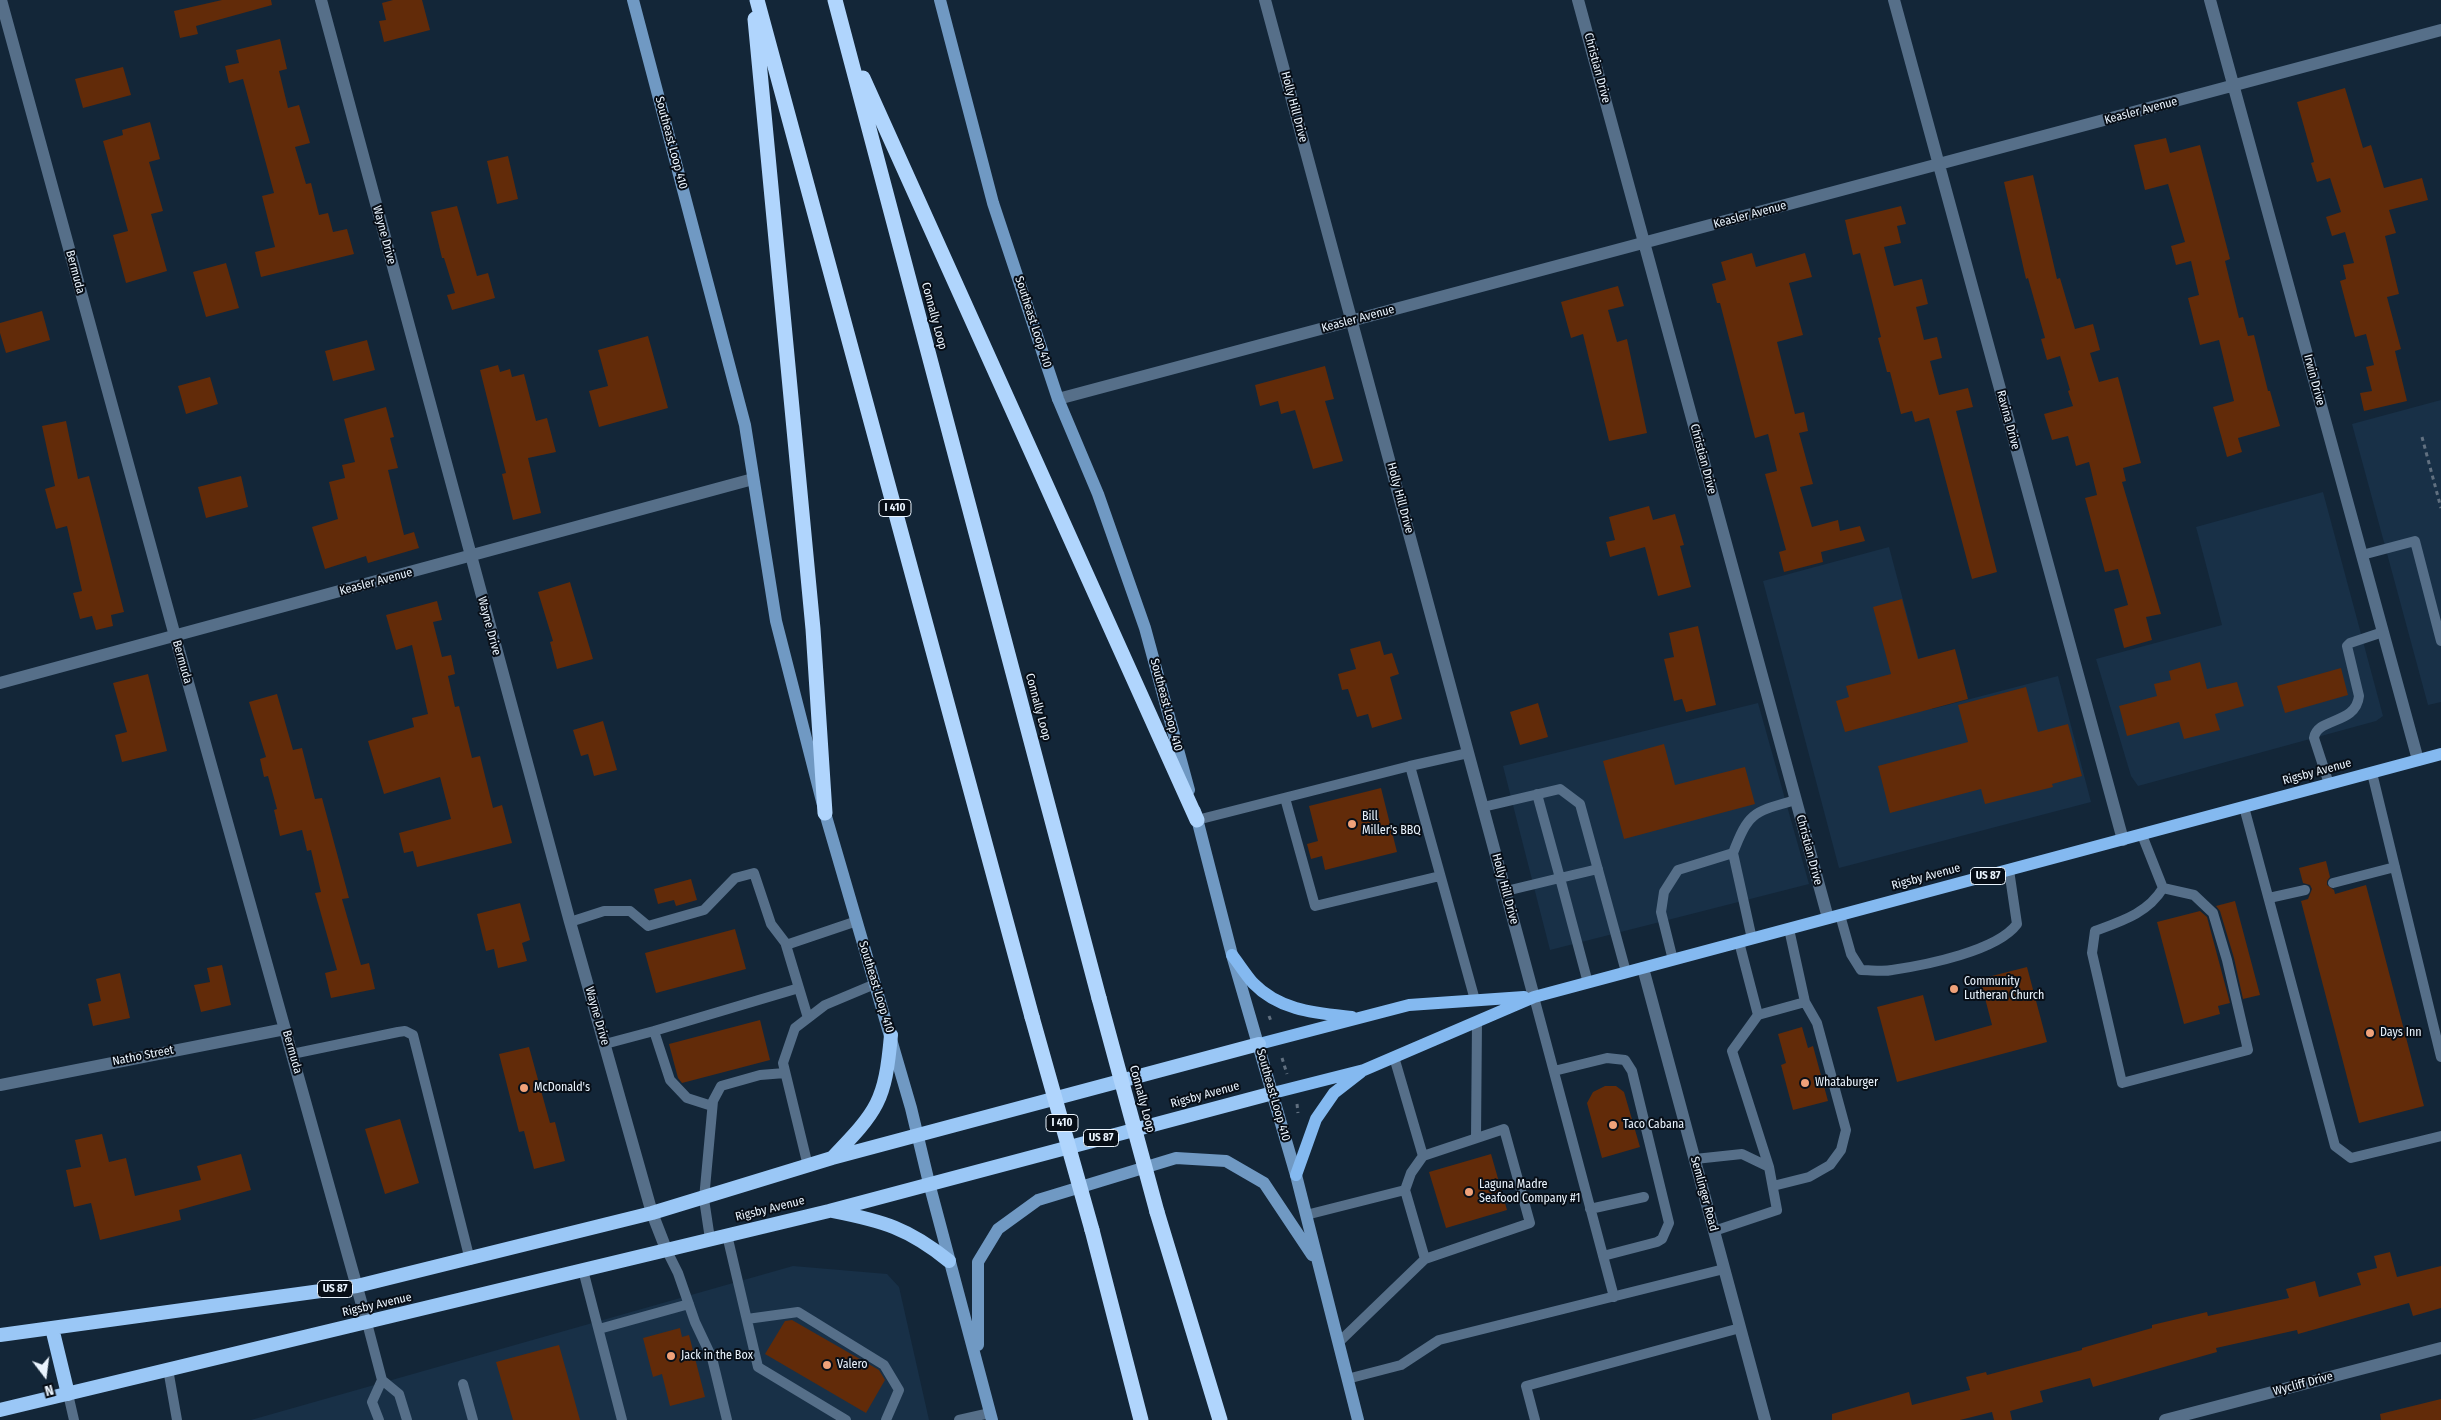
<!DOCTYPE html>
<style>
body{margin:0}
#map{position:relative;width:2441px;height:1420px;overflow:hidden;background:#132638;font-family:"Fira Sans Condensed",sans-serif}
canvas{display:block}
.north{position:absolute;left:20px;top:1350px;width:50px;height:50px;-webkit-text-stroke:4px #070e17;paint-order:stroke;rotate:165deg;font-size:14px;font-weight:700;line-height:20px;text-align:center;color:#eaf4fe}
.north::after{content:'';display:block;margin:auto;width:18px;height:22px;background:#eaf4fe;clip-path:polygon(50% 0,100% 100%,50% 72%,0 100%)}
</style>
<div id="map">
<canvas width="2441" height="1420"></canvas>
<div class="north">N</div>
</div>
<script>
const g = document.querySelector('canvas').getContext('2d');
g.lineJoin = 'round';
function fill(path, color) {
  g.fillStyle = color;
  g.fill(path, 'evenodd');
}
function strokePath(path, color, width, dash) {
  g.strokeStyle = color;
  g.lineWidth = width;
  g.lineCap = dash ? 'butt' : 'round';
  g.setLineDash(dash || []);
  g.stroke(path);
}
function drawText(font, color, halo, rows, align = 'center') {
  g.font = font + ' "Fira Sans Condensed",sans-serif';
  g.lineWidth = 4;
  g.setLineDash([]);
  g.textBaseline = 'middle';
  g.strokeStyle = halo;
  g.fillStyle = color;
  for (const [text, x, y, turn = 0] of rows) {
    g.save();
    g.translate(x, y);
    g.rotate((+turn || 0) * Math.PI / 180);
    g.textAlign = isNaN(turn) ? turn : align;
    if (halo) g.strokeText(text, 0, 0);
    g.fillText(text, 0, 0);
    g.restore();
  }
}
fill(new Path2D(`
 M2441 400V702L2428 705 2352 424Z
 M2323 492 2383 716 2376 721 2138 786 2131 776 2096 659 2222 625 2196 527Z
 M1889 547 1932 709 2058 676 2091 802 1839 868 1763 581Z
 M1758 703 1809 884 1550 950 1503 766Z
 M793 1266 887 1274 899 1287 929 1420H251Z`), '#183047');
fill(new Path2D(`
 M222 0H271L272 5 196 26 198 34 180 38 174 11Z
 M393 0H422L430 30 384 42 379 21 386 20 382 3Z
 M280 39 287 69 279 71 288 108 299 105 310 143 295 147 306 184 311 183 319 215 328 213 333 232 347 229 354 254 261 277 255 252 275 247 262 196 274 193 243 79 229 83 225 66 239 63 236 50Z
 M123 67 131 95 83 108 75 79Z
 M2345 88 2363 148 2371 145 2384 188 2422 178 2428 200 2389 210 2396 233 2385 236 2399 294 2387 297 2401 349 2395 351 2407 401 2364 411 2360 393 2372 391 2366 367 2374 365 2366 334 2355 337 2340 281 2346 279 2343 265 2354 263 2345 232 2332 236 2326 217 2341 212 2330 178 2317 182 2311 163 2314 162 2297 102Z
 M150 122 160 159 149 162 163 211 151 214 167 271 126 283 113 235 128 231 103 141 123 135 122 130Z
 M2166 138 2170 153 2200 145 2230 259 2225 261 2239 318 2243 317 2248 336 2254 335 2268 391H2270L2280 426 2238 438 2242 452 2227 457 2213 407 2234 401 2219 340 2200 345 2188 298 2199 295 2191 261 2176 265 2171 246 2185 242 2168 184 2145 190 2134 145Z
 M508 156 518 199 497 204 487 161Z
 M2033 175 2057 279 2060 278 2075 329 2093 324 2100 350 2090 353 2099 382 2118 377 2141 463 2123 468 2126 481 2122 482 2161 614 2146 617 2152 640 2124 648 2114 609 2128 605 2118 569 2105 572 2085 498 2097 495 2089 462 2076 466 2068 436 2052 440 2044 414 2073 406 2068 391 2070 390 2060 356 2047 360 2041 339 2045 338 2028 278 2026 279 2004 182Z
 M457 206 477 276 488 273 495 298 452 310 447 295 455 293 444 258H442L431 212Z
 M1901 206 1906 224 1897 226 1901 243 1884 247 1894 286 1922 279 1928 304 1916 307 1924 340 1937 337 1942 358 1930 361 1939 395 1968 388 1973 407 1956 411 1997 572 1972 579 1929 418 1915 422 1912 411 1901 414 1890 372H1887L1878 338 1881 337 1860 253 1853 255 1845 220Z
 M1752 253 1756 267 1805 253 1812 277 1789 283 1803 335 1777 342 1795 414 1804 412 1808 431 1799 433 1813 484 1800 487 1812 527 1838 520 1840 531 1860 526 1865 541 1821 552 1823 562 1784 572 1779 552 1786 550 1765 474 1777 471 1768 434 1755 438 1720 303H1717L1712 284 1726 280 1721 262Z
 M226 263 239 308 206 317 193 272Z
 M1618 286 1624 306 1608 310 1617 342 1627 339 1647 433 1609 441 1583 334 1571 338 1561 302Z
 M42 311 50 340 6 353 0 333V323Z
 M648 336 668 408 599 427 589 391 608 386 598 350Z
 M367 340 375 370 333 381 325 351Z
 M498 365 500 372 510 369 512 377 524 374 536 421 547 418 556 452 528 458 541 513 513 520 502 474 506 473 480 370Z
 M1325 366 1334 399 1325 401 1343 461 1313 469 1295 410 1281 414 1278 401 1260 406 1255 385Z
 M210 377 218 404 186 414 178 386Z
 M386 407 394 437 390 438 398 468 388 470 404 535 414 532 419 548 368 563 366 556 325 569 312 527 338 519 329 482 345 478 342 465 355 462 344 419Z
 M66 421 78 479 89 476 124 612 111 615 113 626 96 630 92 616 80 619 73 593 82 591 67 526 56 529 45 489 55 486 42 426Z
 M241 476 248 507 206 518 198 487Z
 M1649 506 1653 520 1675 514 1684 545 1680 546 1691 587 1658 596 1645 547 1610 557 1606 542 1615 540 1609 517Z
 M570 582 593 659 557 669 550 642 553 641 538 592Z
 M1902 599 1918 659 1955 649 1968 699 1845 732 1836 701 1849 697 1846 686 1891 674 1873 607Z
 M437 601 442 620 433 622 442 657 451 655 455 674 448 676 455 707 459 706 472 758 480 756 493 808 502 805 512 843 417 867 413 851 404 853 399 833 451 819 440 777 384 794 368 741 414 727 412 718 428 714 412 645 396 650 386 615Z
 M1698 626 1716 705 1686 712 1682 699 1674 701 1664 659 1674 657 1669 633Z
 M1380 641 1384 655 1392 653 1399 674 1390 677 1402 719 1372 728 1368 714 1357 717 1348 689 1342 690 1338 674 1356 669 1350 649Z
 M2200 662 2207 689 2237 682 2244 706 2215 714 2220 730 2184 739 2179 722 2127 736 2119 706 2157 696 2154 684 2171 680 2169 671Z
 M2341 668 2348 695 2285 713 2277 686Z
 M148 674 167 751 122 762 115 735 127 732 113 683Z
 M2026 687 2038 732 2068 724 2082 776 2052 784 2053 787 1985 804 1981 789 1890 813 1878 766 1968 742 1958 705Z
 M277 694 293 750 302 748 315 799 322 798 349 898 342 899 361 965 369 963 375 989 331 998 325 973 337 970 315 893 321 892 311 850 307 851 302 830 280 836 274 810 277 809 268 776 264 777 260 759 266 757 249 702Z
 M1538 703 1548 737 1520 745 1510 712Z
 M603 721 617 770 594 776 588 754 581 756 573 730Z
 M1664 744 1675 785 1745 767 1755 804 1624 839 1603 761Z
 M1381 788 1397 852 1325 870 1322 856 1311 859 1307 844 1318 841 1309 806Z
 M2326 861 2330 877 2327 881V885L2334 890 2335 894 2366 885 2424 1106 2359 1123 2301 901 2308 899 2312 889 2310 885 2303 883 2299 868Z
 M691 879 697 900 676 906 674 900 658 904 654 889Z
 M2235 901 2260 995 2243 999 2234 958 2220 911 2216 906Z
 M520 903 530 940 522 943 527 961 498 968 494 949 486 951 477 914Z
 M2200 911 2207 917 2230 1003 2218 1006 2220 1014 2184 1024 2157 922Z
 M735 929 746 969 656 993 645 953Z
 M222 965 231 1005 201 1012 194 985 210 982 207 968Z
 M2027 967 2047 1042 1897 1082 1877 1007 1923 995 1935 1041 1992 1025 1980 979Z
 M120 973 130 1018 93 1026 88 1004 101 1001 96 979Z
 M760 1020 770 1060 682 1083 678 1078 669 1044Z
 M1802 1027 1808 1048 1813 1046 1828 1101 1793 1110 1781 1065 1786 1063 1778 1034Z
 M529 1047 550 1123 555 1122 565 1161 534 1169 524 1131 519 1132 499 1054Z
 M1605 1086H1616L1624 1092 1640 1147 1602 1158 1587 1103 1593 1092Z
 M400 1119 419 1183 385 1194 365 1129Z
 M102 1134 109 1162 126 1158 135 1196 201 1180 197 1166 241 1154 251 1190 179 1210 181 1220 100 1240 91 1203 74 1207 66 1170 81 1167 75 1140Z
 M1491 1154 1507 1210 1446 1228 1429 1172Z
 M2390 1252 2397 1277 2441 1266V1308L2413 1316 2409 1303 2298 1334 2297 1330 2216 1348 2217 1352 2093 1387 2090 1378 2040 1391 2043 1402 2010 1411 2012 1420H1994L1992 1412 1960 1420H1832V1414L1909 1392 1912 1405 1970 1390 1966 1377 1986 1372 1987 1375 2082 1350V1348L2152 1328V1325L2207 1312 2208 1316 2289 1298 2286 1289 2315 1281 2319 1297 2361 1285 2357 1273 2377 1268 2374 1256Z
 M792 1320 879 1370 885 1380 866 1413 765 1354 785 1321Z
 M680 1328 682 1337 689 1335 705 1397 670 1406 662 1374 653 1377 643 1338Z
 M559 1345 580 1420H513L496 1362Z
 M2441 1399V1420H2381L2380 1414Z`), '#622b09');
strokePath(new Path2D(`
 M2422 437 2441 508
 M1269 1016 1271 1021
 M1282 1058 1287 1074
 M1297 1104 1298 1113`), '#617080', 3, [4, 4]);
strokePath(new Path2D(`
 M2362 555 2415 541 2441 641
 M1468 753 1410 766 1475 1000
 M2372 773 2441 1057
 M2329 784 2314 738C2317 717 2356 725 2359 696L2347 646 2350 643 2383 632
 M1537 794 1560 878 1598 869
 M1285 798 1315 906 1440 876
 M1483 807 1560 789 1580 804 1626 972
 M2244 807 2335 1146 2351 1158 2441 1136
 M1197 820 1410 766
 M2142 835 2163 888 2194 895 2213 913 2227 960 2248 1050 2122 1083 2092 953 2095 931C2122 921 2148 913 2163 888
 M1733 853 1752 939
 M2333 883 2395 867
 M1506 891 1560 878 1588 983
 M2269 898 2305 890
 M1840 915 1851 954 1861 970C1871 970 1883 972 1892 970 1926 965 1997 951 2017 924L2009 870
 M570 922 604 911H630L648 926 704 910 735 878 754 873 771 924 787 945
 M1739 942 1758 1015 1732 1051 1769 1167
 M1673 960 1661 912 1664 892 1678 870 1733 853C1749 811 1754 812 1796 800
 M1534 997 1614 1297
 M1758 1015 1805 1002
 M808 1018 786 945 857 921
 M654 1031 799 988
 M605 1044 654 1031 670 1080 687 1098 712 1106
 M292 1054 398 1032 405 1031 413 1035 470 1260
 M1394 1057 1423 1156
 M1554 1071 1607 1058 1625 1060 1632 1071 1669 1223 1662 1239 1657 1242 1603 1256
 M1476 1138 1477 1021
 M1695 1159 1742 1154 1769 1167 1777 1210 1714 1231
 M808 1166 783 1063 795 1028 825 1005 875 984
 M1773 1186 1809 1177 1830 1165 1841 1150 1846 1130 1817 1023 1805 1002 1789 929
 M1590 1209 1644 1197
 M1306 1215 1405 1190
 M727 1235 758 1367 846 1420
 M710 1239 704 1199 713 1101 721 1086 760 1075 785 1073
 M666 1249 678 1273 695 1322 712 1358 727 1420
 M583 1270 622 1420
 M747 1319 798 1312 884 1365 899 1390 886 1420
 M367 1323 382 1380 399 1394 407 1420
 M599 1329 689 1304
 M1338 1343 1425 1259 1530 1223 1504 1129 1423 1156 1411 1173 1405 1190 1425 1259
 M168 1369 177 1420
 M1347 1379 1401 1365 1439 1340 1724 1269
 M463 1384 473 1420
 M68 1394 74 1420
 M379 1420 372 1402 382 1380
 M959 1420 990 1413
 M1535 1420 1526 1386 1740 1328`), '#566f89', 10);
strokePath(new Path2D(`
 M1 0 175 636 367 1323
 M321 0 570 922 652 1213 666 1249
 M1265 0 1534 997
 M1578 0 1828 918
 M1894 0 2123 840
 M2210 0 2418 760
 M1058 399 2441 30
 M0 683 753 479
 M1643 968 1765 1420
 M0 1085 285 1029
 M2165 1420 2441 1348`), '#566f89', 12);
strokePath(new Path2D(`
 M633 0 745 425 776 621 825 813 911 1108 929 1183 992 1420
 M940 0 993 203 1058 399 1098 494 1145 628 1189 790
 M1195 811 1232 955 1296 1175 1358 1420
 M978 1345V1262L998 1229 1038 1200 1176 1158 1226 1161 1264 1183 1312 1255`), '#7099c3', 12);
strokePath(new Path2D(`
 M1232 955C1239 964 1246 975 1253 983 1280 1011 1316 1013 1352 1017
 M1259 1044 1409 1005 1524 997
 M1273 1093 1364 1070 1534 997 2441 754
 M1296 1175 1316 1119 1334 1093 1361 1072`), '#84b9f0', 12);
strokePath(new Path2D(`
 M832 1158C878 1110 885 1102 891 1035
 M832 1211C883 1221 908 1228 949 1261
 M52 1328 68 1394
 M0 1335 357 1286 652 1213 832 1158 1259 1044
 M0 1410 829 1211 1273 1093`), '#9ac7f6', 14);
strokePath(new Path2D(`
 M757 0 1032 1017
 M835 0 1099 998
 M755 19 813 629 825 813
 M863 78 1197 820
 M1157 1212 1220 1420
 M1092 1230 1141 1420`), '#b0d5fd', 15);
strokePath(new Path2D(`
 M1099 998 1157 1212
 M1032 1017 1092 1230`), '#b0d5fd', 15);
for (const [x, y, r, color] of [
 [1352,824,5,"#f0a27a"],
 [1954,989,5,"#f0a27a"],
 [2370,1033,5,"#f0a27a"],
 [1805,1083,5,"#f0a27a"],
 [524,1088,5,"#f0a27a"],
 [1613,1125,5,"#f0a27a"],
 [1469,1192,5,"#f0a27a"],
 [671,1356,5,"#f0a27a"],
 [827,1365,5,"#f0a27a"]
]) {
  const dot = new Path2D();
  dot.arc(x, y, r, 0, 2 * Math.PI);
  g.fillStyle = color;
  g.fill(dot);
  strokePath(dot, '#070e17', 2);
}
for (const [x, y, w] of [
 [895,508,32],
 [1988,876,35],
 [1062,1123,32],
 [1101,1138,35],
 [335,1289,35]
]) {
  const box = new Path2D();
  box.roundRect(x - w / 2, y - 8.5, w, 17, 4);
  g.fillStyle = '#070e17';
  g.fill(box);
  strokePath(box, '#eaf4fe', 1);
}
drawText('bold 11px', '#eaf4fe', null, [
 ["I 410",895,508],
 ["US 87",1988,876],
 ["I 410",1062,1123],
 ["US 87",1101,1138],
 ["US 87",335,1289]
]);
drawText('12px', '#eaf4fe', '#070e17', [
 ["Christian Drive",1597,68,75],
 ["Holly Hill Drive",1294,107,75],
 ["Keasler Avenue",2141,111,-15],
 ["Southeast Loop 410",671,143,75],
 ["Keasler Avenue",1750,215,-15],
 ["Wayne Drive",384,235,75],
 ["Bermuda",75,272,75],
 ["Connally Loop",934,316,75],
 ["Keasler Avenue",1358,319,-15],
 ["Southeast Loop 410",1033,322,72],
 ["Irwin Drive",2314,380,75],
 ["Ravina Drive",2008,420,75],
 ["Christian Drive",1703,459,75],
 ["Holly Hill Drive",1400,498,75],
 ["Keasler Avenue",376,582,-15],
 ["Wayne Drive",489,626,75],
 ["Bermuda",182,662,74],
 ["Southeast Loop 410",1166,705,75],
 ["Connally Loop",1038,707,75],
 ["Rigsby Avenue",2317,772,-15],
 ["Christian Drive",1809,850,75],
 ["Rigsby Avenue",1926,877,-15],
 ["Holly Hill Drive",1505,889,75],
 ["Southeast Loop 410",876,987,73],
 ["Wayne Drive",597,1016,74],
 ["Bermuda",292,1052,74],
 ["Natho Street",143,1056,-11],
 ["Rigsby Avenue",1205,1095,-15],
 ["Southeast Loop 410",1273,1095,74],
 ["Connally Loop",1142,1099,75],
 ["Semlinger Road",1704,1194,75],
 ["Rigsby Avenue",770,1209,-14],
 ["Rigsby Avenue",377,1305,-13],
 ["Wycliff Drive",2303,1384,-15]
]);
drawText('12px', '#eaf4fe', '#070e17', [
 ["Bill",1362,817],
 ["Miller's BBQ",1362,831],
 ["Community",1964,982],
 ["Lutheran Church",1964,996],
 ["Days Inn",2380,1033],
 ["Whataburger",1815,1083],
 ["McDonald's",534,1088],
 ["Taco Cabana",1623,1125],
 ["Laguna Madre",1479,1185],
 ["Seafood Company #1",1479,1199],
 ["Jack in the Box",681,1356],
 ["Valero",837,1365]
], 'left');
</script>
